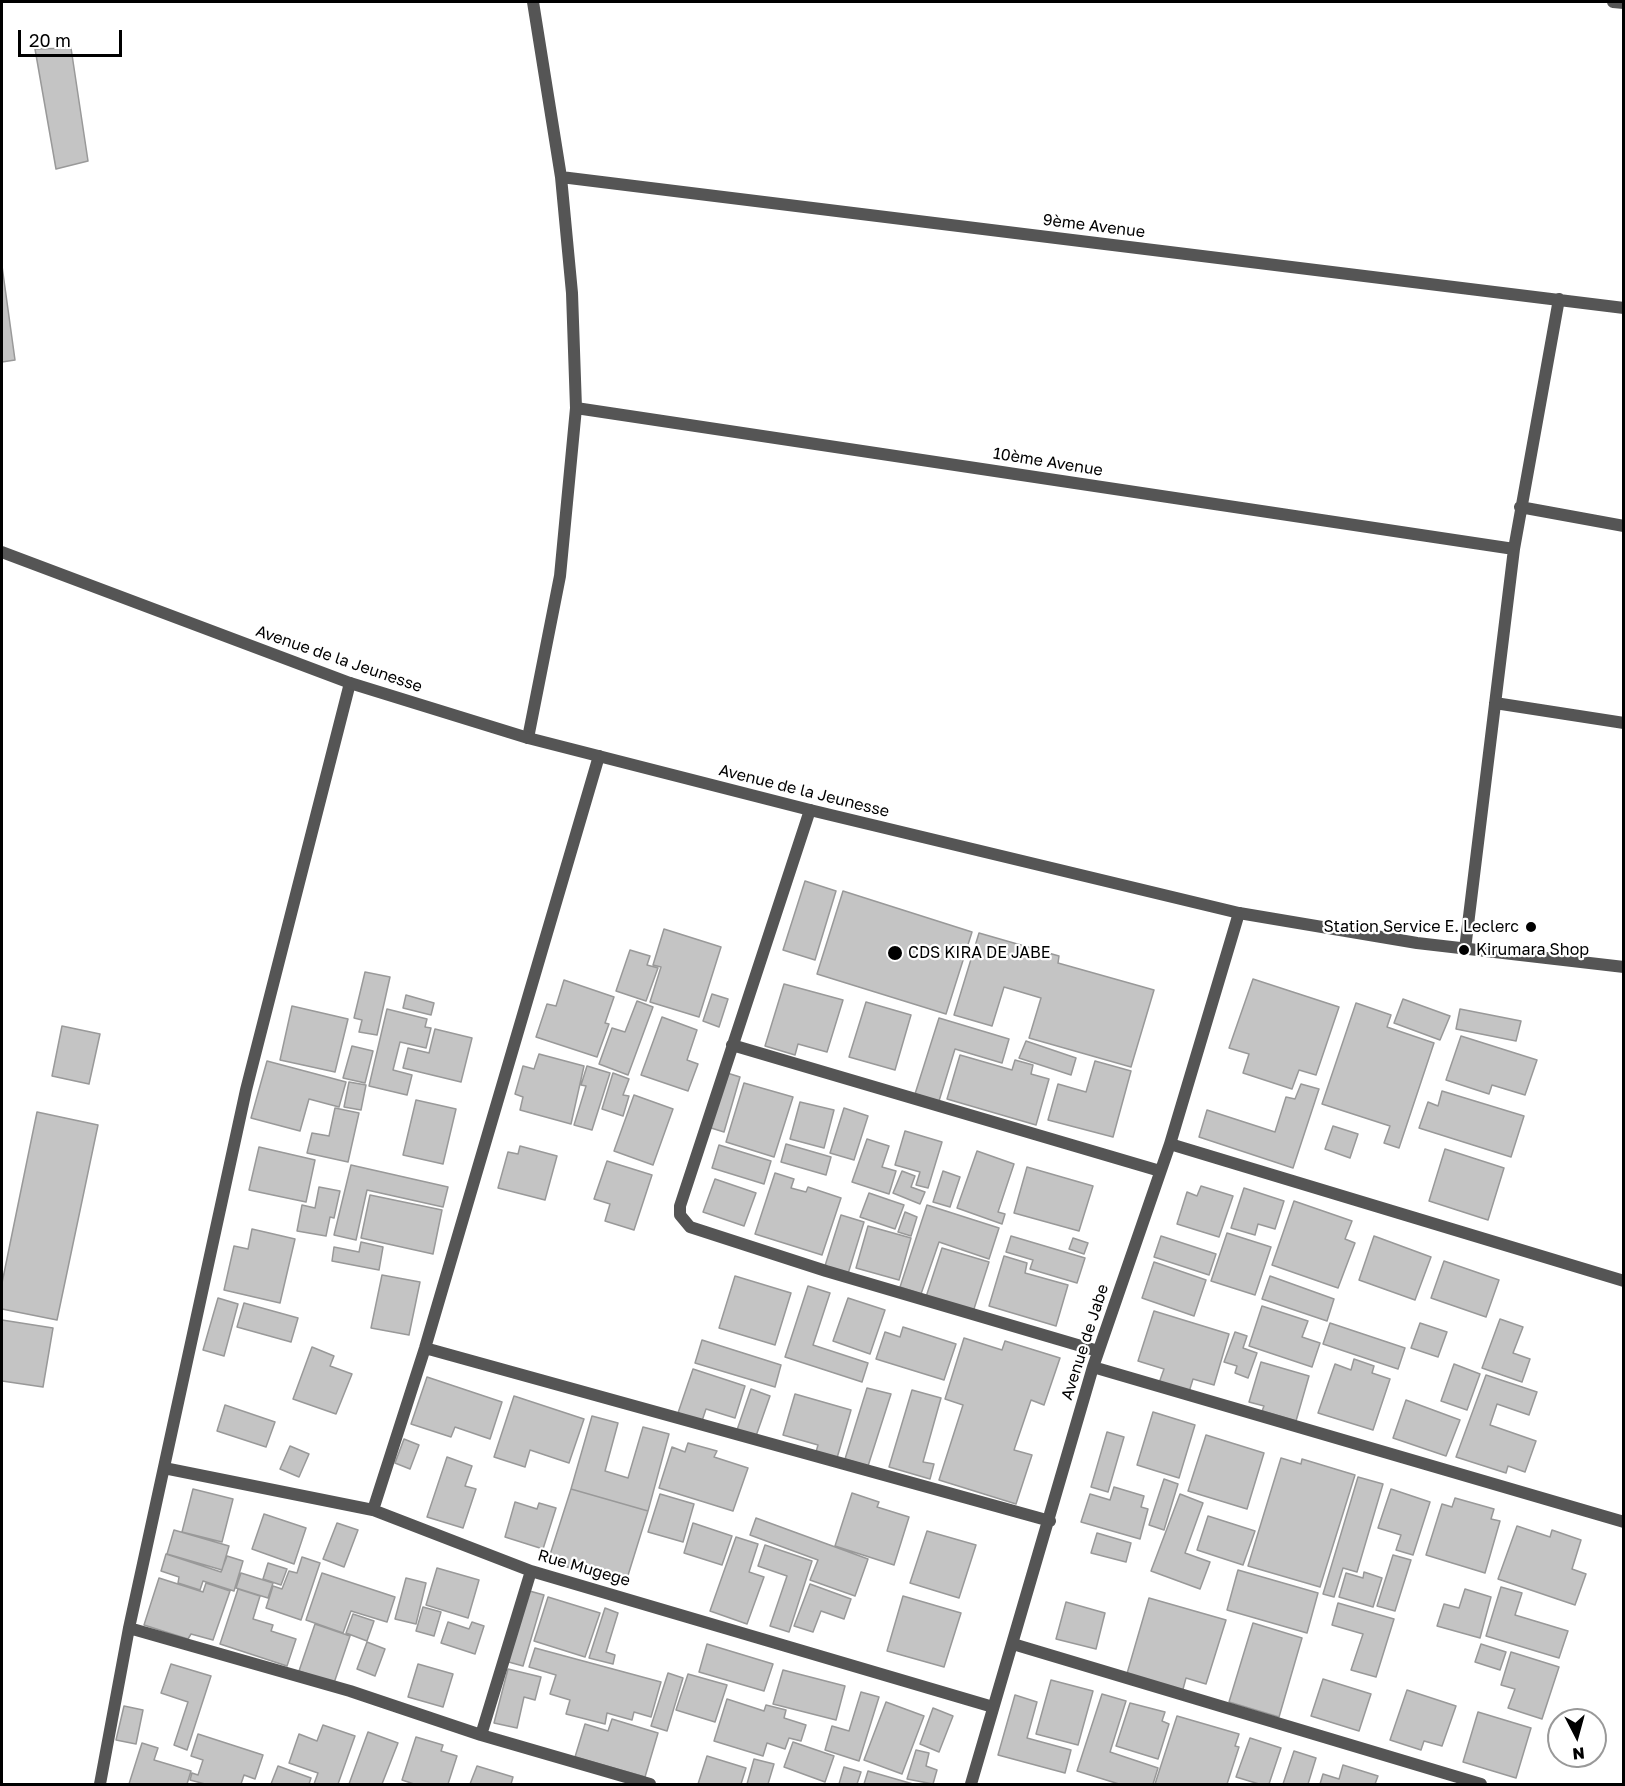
<!DOCTYPE html>
<meta charset="utf-8">
<style>
body{margin:0}
#map{position:relative;width:1625px;height:1786px;overflow:hidden;background:#fff;font-family:"Golos Text",sans-serif}
canvas{display:block}
.frame{position:absolute;inset:0;border:3px solid #000;pointer-events:none}
.north{position:absolute;left:1547px;top:1708px;width:60px;height:60px;box-sizing:border-box;background:#fff;border:2px solid #999;border-radius:50%;rotate:174deg;font-size:16px;font-weight:700;line-height:24px;text-align:center;color:#000}
.north::after{content:'';display:block;margin:auto;width:21px;height:27px;background:#000;clip-path:polygon(50% 0,100% 100%,50% 72%,0 100%)}
.scale{position:absolute;left:18px;top:30px;width:104px;height:27px;box-sizing:border-box;border:3px solid #000;border-top:0;padding-left:8px;font-size:18px;line-height:21px;white-space:nowrap;color:#000;-webkit-text-stroke:4px #fff;paint-order:stroke}
</style>
<div id="map">
<canvas width="1625" height="1786"></canvas>
<div class="frame"></div>
<div class="north">N</div>
<div class="scale">20 m</div>
</div>
<script>
const g = document.querySelector('canvas').getContext('2d');
g.lineJoin = 'round';
function fill(path, color) {
  g.fillStyle = color;
  g.fill(path, 'evenodd');
}
function strokePath(path, color, width, dash) {
  g.strokeStyle = color;
  g.lineWidth = width;
  g.lineCap = dash ? 'butt' : 'round';
  g.setLineDash(dash || []);
  g.stroke(path);
}
function drawText(font, color, halo, rows, align = 'center') {
  g.font = font + ' "Golos Text",sans-serif';
  g.lineWidth = 4.5;
  g.setLineDash([]);
  g.textBaseline = 'middle';
  g.strokeStyle = halo;
  g.fillStyle = color;
  for (const [text, x, y, turn = 0] of rows) {
    g.save();
    g.translate(x, y);
    g.rotate((+turn || 0) * Math.PI / 180);
    g.textAlign = isNaN(turn) ? turn : align;
    if (halo) g.strokeText(text, 0, 0);
    g.fillText(text, 0, 0);
    g.restore();
  }
}
const building = new Path2D(`
 M71 48 88 161 56 169 35 49Z
 M2 266 15 360 2 362Z
 M805 881 836 891 815 960 783 950Z
 M843 891 972 932 946 1014 817 974Z
 M664 929 721 947 699 1017 650 1002 661 967 653 965Z
 M979 933 1059 956 1058 963 1154 990 1131 1067 1029 1038 1041 998 1004 987 992 1026 954 1015Z
 M630 950 650 956 647 965 658 968 646 1001 616 991Z
 M365 972 390 977 377 1035 359 1032 362 1020 354 1018Z
 M1253 979 1339 1007 1316 1075 1299 1070 1292 1089 1243 1073 1249 1054 1229 1048Z
 M564 980 614 997 605 1023 609 1024 597 1057 536 1037 547 1004 556 1006Z
 M784 984 843 1000 827 1052 798 1044 795 1055 765 1046Z
 M712 994 728 999 719 1027 703 1021Z
 M406 995 434 1003 431 1015 403 1008Z
 M1403 999 1450 1016 1440 1040 1394 1023Z
 M637 1001 653 1007 628 1075 599 1064 612 1028 625 1032Z
 M866 1002 911 1015 895 1070 849 1057Z
 M1356 1003 1391 1015 1387 1027 1434 1043 1399 1148 1384 1143 1390 1126 1322 1104Z
 M292 1006 348 1019 335 1072 280 1060Z
 M387 1009 427 1019 425 1027 431 1028 426 1048 400 1042 393 1070 412 1075 407 1095 369 1086Z
 M1460 1009 1521 1021 1516 1041 1456 1029Z
 M662 1017 697 1030 687 1060 698 1064 688 1091 641 1075Z
 M939 1018 1009 1039 1002 1063 955 1049 939 1101 915 1094Z
 M62 1026 100 1034 89 1084 52 1076Z
 M435 1029 472 1038 461 1082 403 1068 408 1048 429 1053Z
 M1461 1036 1537 1060 1525 1095 1492 1085 1489 1094 1446 1080Z
 M1026 1041 1076 1058 1071 1075 1019 1058Z
 M352 1046 373 1051 365 1083 343 1078Z
 M539 1054 584 1066 571 1124 520 1110 523 1097 515 1094 523 1066 534 1069Z
 M960 1055 1012 1070 1015 1060 1033 1065 1031 1074 1049 1079 1036 1125 947 1099Z
 M267 1061 346 1082 339 1107 309 1099 300 1131 251 1118Z
 M1095 1061 1131 1071 1113 1137 1048 1120 1058 1084 1086 1092Z
 M587 1066 610 1073 592 1130 574 1125 586 1086 581 1085Z
 M724 1072 740 1077 724 1132 708 1127Z
 M613 1073 629 1079 623 1095 629 1096 623 1116 602 1109Z
 M349 1082 366 1085 361 1110 344 1107Z
 M744 1083 793 1097 774 1157 726 1142Z
 M1301 1084 1319 1089 1293 1168 1199 1137 1207 1110 1275 1132 1286 1097 1295 1099Z
 M1442 1091 1524 1116 1511 1157 1419 1128 1428 1102 1438 1106Z
 M634 1095 673 1109 653 1165 614 1151Z
 M416 1100 456 1109 443 1164 403 1155Z
 M800 1102 834 1110 824 1148 790 1139Z
 M335 1108 359 1113 348 1162 307 1153 312 1133 329 1136Z
 M844 1108 868 1116 854 1160 830 1153Z
 M37 1112 98 1125 57 1320 2 1309V1283Z
 M1333 1126 1358 1134 1350 1158 1325 1149Z
 M905 1131 942 1142 928 1188 916 1185 920 1172 895 1165Z
 M867 1139 889 1146 882 1167 896 1171 889 1194 852 1182Z
 M786 1144 831 1157 826 1175 781 1162Z
 M719 1145 771 1161 764 1184 712 1168Z
 M520 1146 557 1156 545 1200 498 1188 508 1152 518 1154Z
 M259 1147 315 1160 306 1202 249 1190Z
 M1445 1149 1504 1168 1488 1220 1429 1201Z
 M977 1151 1014 1164 998 1212 1005 1214 1002 1224 957 1208Z
 M607 1161 652 1175 634 1230 605 1221 610 1204 594 1199Z
 M351 1165 448 1187 443 1207 367 1190 356 1240 334 1235Z
 M1027 1167 1093 1186 1079 1231 1014 1213Z
 M902 1171 915 1176 911 1187 925 1192 920 1204 893 1193Z
 M943 1171 960 1177 950 1207 933 1202Z
 M775 1173 794 1179 791 1188 806 1192 808 1187 841 1198 822 1255 755 1234Z
 M715 1179 756 1193 744 1226 703 1212Z
 M1201 1186 1233 1196 1219 1237 1177 1224 1187 1192 1197 1196Z
 M319 1187 340 1191 334 1218 330 1217 326 1236 297 1231 302 1205 315 1208Z
 M1244 1188 1284 1201 1275 1229 1258 1224 1255 1235 1231 1228Z
 M869 1193 904 1205 895 1229 860 1217Z
 M370 1195 442 1210 433 1254 361 1238Z
 M1294 1201 1352 1221 1345 1239 1355 1243 1338 1288 1272 1265Z
 M927 1205 999 1228 989 1259 939 1242 921 1294 900 1287Z
 M905 1212 917 1217 911 1236 898 1232Z
 M841 1215 864 1222 847 1277 824 1269Z
 M868 1226 911 1238 899 1280 856 1268Z
 M252 1229 295 1239 280 1303 224 1290 234 1246 248 1249Z
 M1227 1233 1271 1247 1255 1295 1211 1281Z
 M1011 1236 1085 1258 1077 1283 1030 1269 1033 1260 1006 1252Z
 M1161 1236 1216 1254 1209 1275 1154 1257Z
 M1374 1236 1431 1257 1415 1300 1359 1280Z
 M1073 1238 1088 1243 1084 1254 1069 1249Z
 M361 1242 383 1247 379 1270 332 1261 334 1247 359 1252Z
 M942 1248 989 1262 973 1312 926 1297Z
 M1004 1256 1027 1263 1025 1273 1068 1285 1056 1326 989 1306Z
 M1444 1261 1499 1280 1486 1317 1431 1298Z
 M1154 1262 1206 1280 1194 1316 1142 1298Z
 M382 1275 420 1282 409 1335 371 1328Z
 M735 1276 791 1293 775 1345 719 1328Z
 M1270 1276 1334 1299 1327 1321 1262 1299Z
 M808 1286 830 1293 813 1345 868 1363 862 1382 785 1357Z
 M218 1298 238 1304 224 1356 203 1350Z
 M848 1298 885 1310 870 1354 833 1341Z
 M244 1303 298 1318 291 1342 237 1327Z
 M1262 1306 1308 1321 1302 1337 1320 1343 1312 1367 1249 1346Z
 M1154 1311 1229 1334 1214 1385 1193 1379 1189 1392 1159 1383 1164 1369 1138 1361Z
 M1500 1319 1523 1327 1513 1353 1530 1359 1522 1382 1482 1368Z
 M2 1320 53 1328 43 1387 2 1381Z
 M1330 1323 1405 1348 1398 1369 1323 1344Z
 M1420 1323 1447 1332 1438 1357 1411 1348Z
 M903 1327 956 1344 944 1380 876 1359 885 1332 900 1337Z
 M1235 1332 1247 1336 1243 1348 1257 1353 1248 1378 1235 1373 1237 1366 1224 1362Z
 M964 1338 1002 1350 1005 1341 1060 1358 1044 1405 1031 1400 1014 1450 1032 1455 1016 1504 939 1480 963 1405 945 1399Z
 M702 1340 781 1365 775 1387 695 1363Z
 M312 1347 334 1356 330 1366 352 1374 336 1414 293 1399Z
 M1354 1359 1374 1366 1372 1373 1390 1379 1373 1430 1318 1413 1335 1364 1351 1370Z
 M1261 1362 1309 1376 1296 1421 1262 1411 1264 1406 1249 1402Z
 M1454 1364 1480 1374 1467 1410 1441 1401Z
 M693 1369 745 1386 735 1418 706 1409 702 1421 678 1413Z
 M1486 1375 1537 1392 1529 1415 1497 1404 1490 1425 1536 1441 1525 1472 1508 1466 1506 1473 1456 1457Z
 M427 1377 502 1402 490 1439 455 1427 451 1437 411 1424Z
 M867 1388 891 1394 868 1466 845 1459Z
 M751 1389 770 1396 756 1436 737 1430Z
 M912 1390 941 1398 923 1462 934 1464 930 1479 889 1467Z
 M795 1394 851 1410 837 1458 816 1452 818 1445 783 1435Z
 M514 1396 584 1419 569 1463 530 1450 525 1467 494 1457Z
 M1406 1400 1460 1420 1446 1456 1393 1438Z
 M225 1405 275 1422 266 1447 217 1431Z
 M1153 1412 1195 1425 1179 1478 1137 1465Z
 M592 1416 618 1423 605 1471 628 1478 643 1427 669 1434 648 1511 571 1489Z
 M1107 1432 1124 1437 1108 1492 1091 1487Z
 M1206 1435 1264 1453 1247 1509 1188 1491Z
 M404 1439 419 1445 410 1469 395 1463Z
 M688 1443 717 1451 714 1457 748 1468 733 1511 659 1488 672 1447 685 1452Z
 M290 1446 309 1454 299 1477 280 1469Z
 M447 1457 472 1466 465 1486 476 1489 463 1528 427 1517Z
 M1281 1458 1301 1464 1302 1459 1355 1475 1320 1587 1248 1566Z
 M1358 1477 1383 1484 1357 1572 1343 1568 1334 1597 1323 1594Z
 M1164 1479 1178 1484 1164 1530 1149 1525Z
 M1114 1487 1144 1496 1141 1507 1148 1509 1140 1539 1081 1522 1090 1494 1110 1500Z
 M193 1489 233 1499 222 1542 182 1532Z
 M571 1489 648 1511 625 1585 548 1561Z
 M1391 1489 1430 1502 1413 1555 1396 1550 1401 1535 1378 1528Z
 M852 1493 879 1502 877 1507 909 1517 894 1565 835 1546Z
 M660 1494 694 1504 683 1542 648 1532Z
 M1180 1494 1203 1503 1185 1553 1210 1562 1200 1589 1151 1571Z
 M1455 1498 1494 1509 1491 1519 1500 1521 1485 1573 1426 1555 1442 1504 1452 1507Z
 M515 1502 537 1509 539 1503 556 1508 543 1549 505 1537Z
 M264 1514 306 1528 294 1564 252 1549Z
 M1208 1516 1255 1531 1243 1565 1197 1550Z
 M756 1518 868 1559 855 1596 810 1580 818 1560 750 1535Z
 M337 1523 358 1530 344 1567 323 1559Z
 M693 1523 732 1536 722 1565 684 1553Z
 M1517 1526 1550 1537 1552 1530 1581 1540 1572 1569 1586 1574 1575 1605 1498 1579Z
 M174 1530 229 1546 222 1570 167 1554Z
 M927 1531 976 1545 959 1598 910 1583Z
 M1097 1533 1131 1543 1126 1562 1091 1553Z
 M736 1537 758 1544 749 1572 764 1577 747 1624 710 1611Z
 M765 1545 812 1561 789 1632 770 1626 787 1576 758 1566Z
 M166 1554 221 1572 227 1556 243 1561 234 1591 203 1581 200 1590 178 1583 179 1577 161 1571Z
 M1393 1555 1411 1560 1395 1611 1377 1606Z
 M302 1557 320 1563 301 1620 266 1608 273 1586 282 1589 289 1571 297 1573Z
 M268 1563 287 1569 281 1585 263 1579Z
 M437 1568 479 1580 468 1618 426 1605Z
 M1238 1570 1318 1593 1307 1633 1227 1610Z
 M1364 1572 1382 1578 1373 1607 1339 1597 1346 1573 1363 1578Z
 M241 1573 273 1583 268 1598 236 1588Z
 M322 1573 395 1597 387 1622 351 1611 343 1633 306 1620Z
 M159 1578 203 1592 206 1583 230 1591 213 1640 191 1634 188 1639 144 1625Z
 M406 1578 426 1583 416 1624 395 1619Z
 M810 1584 851 1599 844 1619 821 1611 813 1632 794 1626Z
 M1501 1587 1522 1593 1515 1615 1568 1631 1559 1658 1486 1636Z
 M238 1589 260 1596 253 1619 273 1625 271 1631 296 1639 287 1666 220 1644Z
 M1465 1589 1491 1597 1480 1638 1437 1626 1444 1604 1459 1608Z
 M526 1590 544 1595 523 1666 505 1661Z
 M903 1596 961 1613 944 1667 887 1651Z
 M548 1597 600 1613 585 1657 534 1641Z
 M1149 1598 1226 1620 1206 1684 1186 1678 1182 1693 1126 1677Z
 M1066 1602 1105 1613 1096 1649 1056 1639Z
 M1338 1603 1394 1619 1376 1677 1351 1670 1363 1634 1332 1625Z
 M423 1607 441 1612 434 1636 416 1631Z
 M605 1608 618 1613 606 1652 615 1655 613 1664 589 1658Z
 M353 1614 374 1621 367 1641 346 1633Z
 M448 1622 469 1629 472 1622 484 1626 475 1654 441 1643Z
 M1253 1623 1302 1638 1279 1717 1229 1702Z
 M315 1624 350 1636 334 1683 299 1671Z
 M367 1642 385 1649 375 1676 357 1669Z
 M707 1644 773 1664 764 1691 699 1672Z
 M1481 1644 1506 1652 1500 1670 1475 1662Z
 M535 1648 661 1682 651 1717 634 1712 632 1720 607 1713 605 1724 566 1714 570 1700 550 1694 556 1675 529 1667Z
 M1511 1652 1559 1667 1542 1719 1508 1708 1515 1689 1501 1685Z
 M171 1664 211 1676 187 1750 174 1745 188 1702 161 1693Z
 M418 1664 453 1674 443 1707 408 1697Z
 M508 1669 541 1677 535 1700 524 1697 517 1728 494 1723Z
 M783 1670 845 1686 836 1720 773 1704Z
 M668 1673 683 1678 667 1731 651 1726Z
 M688 1674 727 1685 715 1722 676 1710Z
 M1323 1679 1371 1694 1359 1731 1311 1716Z
 M1051 1680 1093 1691 1078 1745 1036 1734Z
 M1407 1690 1456 1706 1442 1746 1424 1741 1421 1750 1390 1740Z
 M861 1692 879 1697 859 1761 825 1750 832 1726 849 1731Z
 M1102 1694 1126 1701 1110 1752 1158 1768 1153 1784H1119L1077 1771Z
 M1015 1695 1037 1702 1027 1738 1071 1750 1065 1773 998 1755Z
 M727 1699 764 1711 766 1705 786 1710 784 1718 806 1725 801 1741 789 1738 785 1749 767 1743 763 1756 714 1741Z
 M886 1702 924 1716 902 1774 864 1760Z
 M1130 1703 1165 1712 1162 1721 1169 1724 1158 1759 1116 1746Z
 M124 1706 143 1710 136 1744 116 1740Z
 M933 1708 953 1716 939 1752 920 1744Z
 M1478 1712 1531 1728 1516 1778 1463 1762Z
 M1177 1716 1239 1734 1235 1746 1239 1747 1227 1784H1155Z
 M612 1719 658 1733 645 1777 575 1757 585 1724 608 1731Z
 M323 1725 355 1736 338 1784H314L318 1773 289 1763 299 1734 317 1741Z
 M368 1732 398 1743 382 1784H349Z
 M198 1734 263 1755 255 1779 244 1775 241 1784H205L190 1780 192 1773 198 1775 203 1760 191 1756Z
 M416 1737 443 1745 441 1751 457 1756 448 1784H414L402 1780Z
 M1250 1738 1281 1748 1269 1784H1259L1236 1777Z
 M793 1742 834 1756 825 1782 784 1767Z
 M142 1743 158 1748 154 1760 191 1771 187 1784H129Z
 M916 1750 929 1753 926 1766 937 1770 933 1784 907 1779Z
 M1294 1751 1316 1758 1308 1784H1283Z
 M707 1756 746 1768 741 1784H698Z
 M754 1759 774 1764 768 1784H747Z
 M1343 1765 1378 1776 1375 1784H1320L1323 1774 1339 1779Z
 M278 1766 311 1778 309 1784H271Z
 M477 1766 513 1777 511 1784H470Z
 M844 1767 861 1772 857 1784H839Z
 M868 1771 913 1784H864Z`);
fill(building, '#c4c4c4');
strokePath(building, '#999', 1.5);
strokePath(new Path2D(`
 M1613 2 1624 3
 M561 177 1624 308
 M576 408 1514 549
 M1520 507 1624 526
 M1495 703 1624 723
 M528 738 560 576 576 408 572 293 561 177 533 2
 M810 810 680 1206V1215L690 1227 826 1271 1098 1351
 M1465 949 1514 549 1559 299
 M732 1045 1160 1171
 M1170 1144 1624 1281
 M425 1348 1050 1521
 M1093 1367 1624 1522
 M164 1468 373 1510 531 1571 993 1707
 M373 1510 425 1348 599 756
 M129 1628 350 1691 481 1735 650 1784
 M1013 1644 1481 1784
 M481 1735 531 1571
 M100 1784 129 1628 246 1090 350 683
 M971 1784 1093 1367 1170 1144 1239 913`), '#555', 12);
strokePath(new Path2D(`
 M2 552 350 683 528 738 810 810 1239 913 1417 943 1624 967`), '#555', 12);
for (const [x, y, r, color] of [
 [1531,927,6,"#000"],
 [1464,950,6,"#000"],
 [895,953,8,"#000"]
]) {
  const dot = new Path2D();
  dot.arc(x, y, r, 0, 2 * Math.PI);
  g.fillStyle = color;
  g.fill(dot);
  strokePath(dot, '#fff', 2);
}
drawText('16px', '#000', '#fff', [
 ["9ème Avenue",1094,226,7],
 ["10ème Avenue",1048,462,9],
 ["Avenue de la Jeunesse",339,659,19],
 ["Avenue de la Jeunesse",804,791,14],
 ["Avenue de Jabe",1085,1342,-72],
 ["Rue Mugege",584,1568,16]
]);
drawText('16px', '#000', '#fff', [
 ["Station Service E. Leclerc",1519,927,"right"],
 ["Kirumara Shop",1476,950],
 ["CDS KIRA DE JABE",908,953]
], 'left');
</script>
